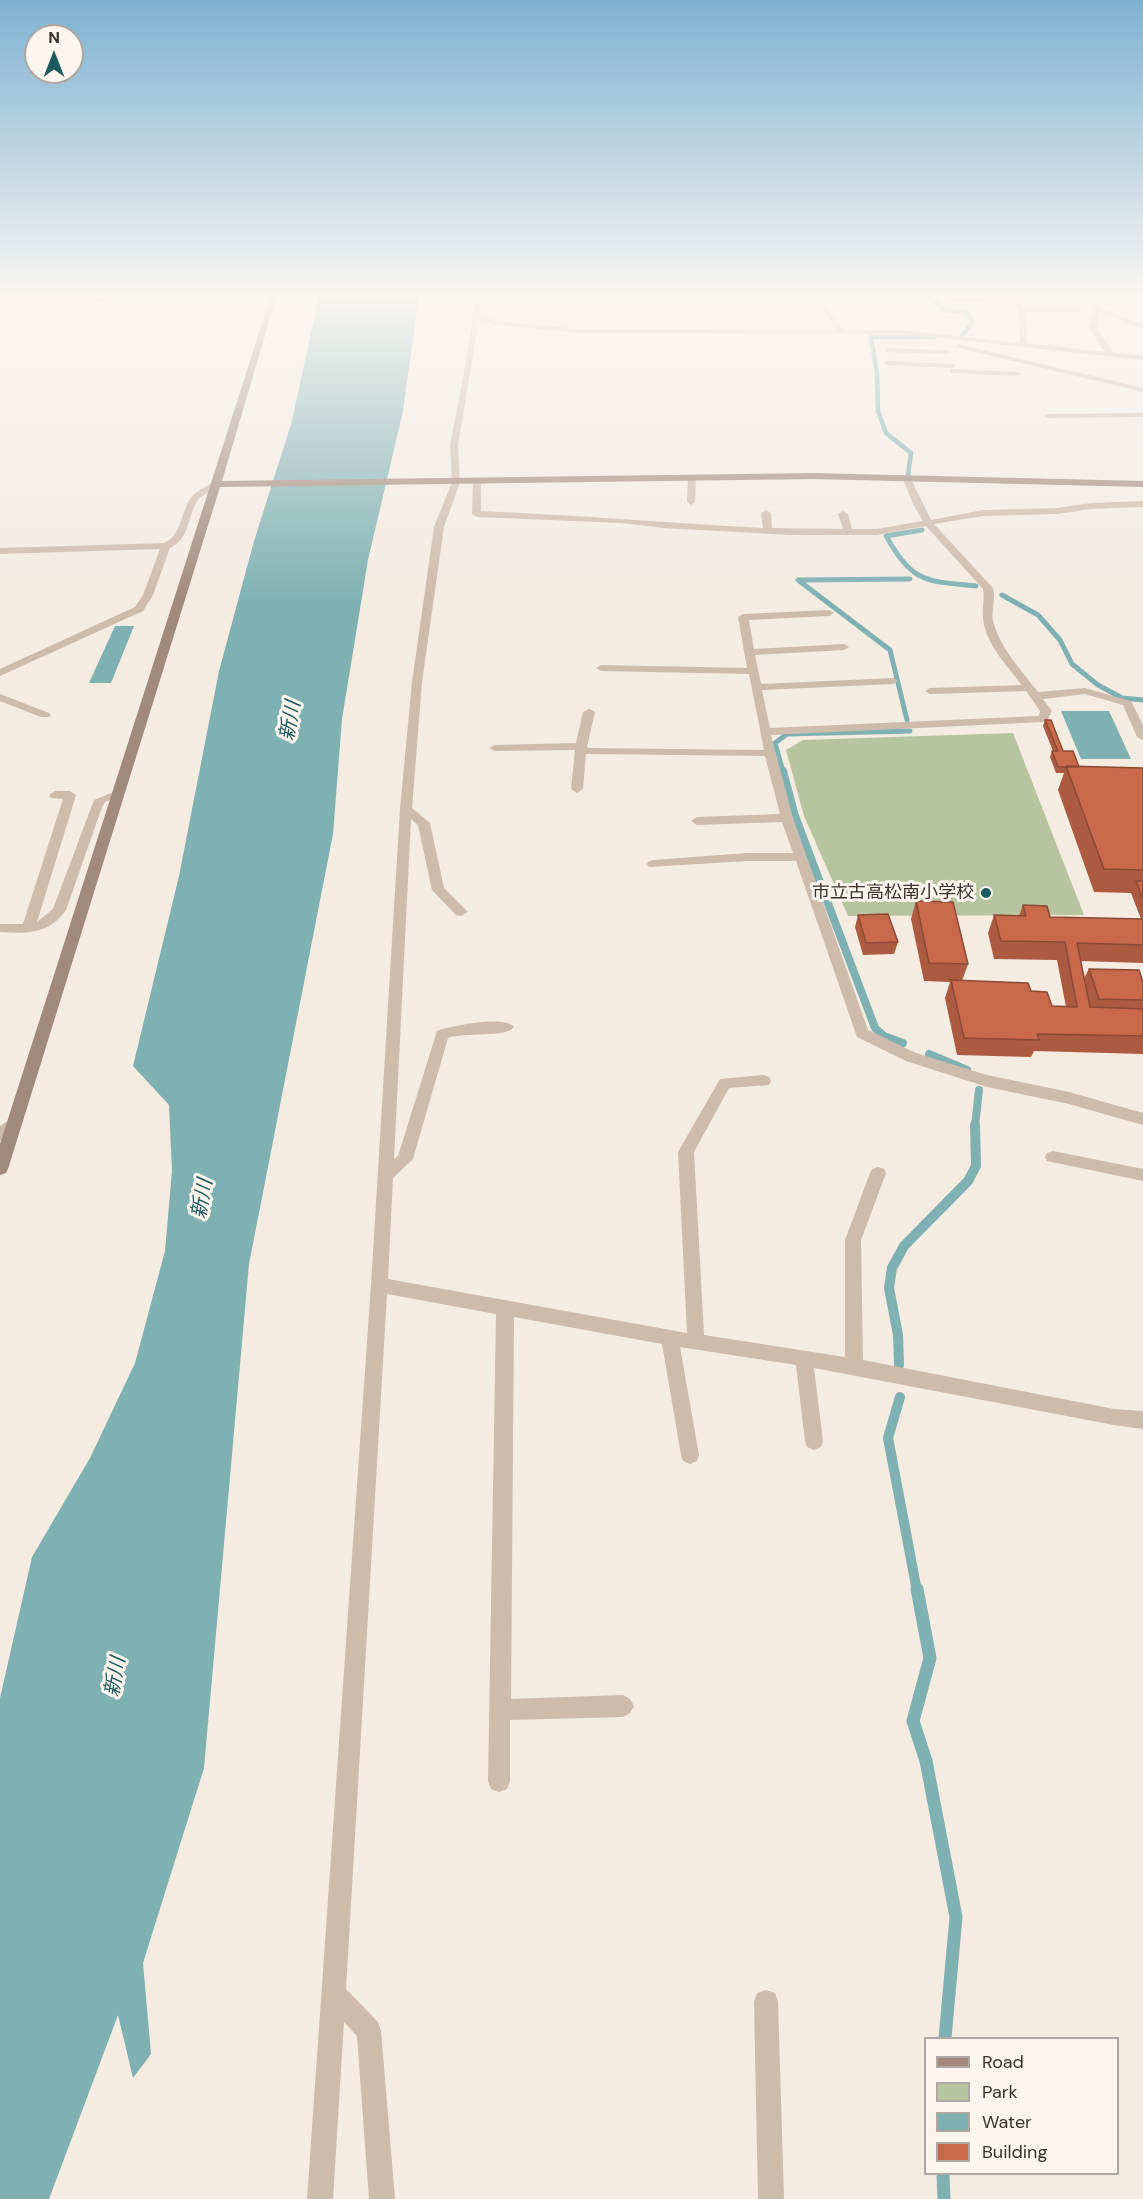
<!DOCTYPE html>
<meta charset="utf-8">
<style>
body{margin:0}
#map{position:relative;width:1143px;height:2199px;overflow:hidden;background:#f4ebe1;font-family:"DM Sans",sans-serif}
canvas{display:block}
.legend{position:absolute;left:924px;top:2037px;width:195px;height:138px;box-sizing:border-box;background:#fbf5ee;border:2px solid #aea6a0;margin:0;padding:8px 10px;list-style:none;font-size:18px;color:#3b302b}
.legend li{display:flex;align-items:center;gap:12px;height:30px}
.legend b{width:30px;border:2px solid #aea6a0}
.north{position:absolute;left:24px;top:24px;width:60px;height:60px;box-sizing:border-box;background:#fbf5ee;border:2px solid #aea6a0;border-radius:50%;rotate:0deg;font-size:16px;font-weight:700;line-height:24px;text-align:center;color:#3b302b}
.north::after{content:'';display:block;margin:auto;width:21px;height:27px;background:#1f5a5e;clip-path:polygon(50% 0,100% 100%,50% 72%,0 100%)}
</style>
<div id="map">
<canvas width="1143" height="2199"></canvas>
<ul class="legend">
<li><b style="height:8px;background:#a18a7d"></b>Road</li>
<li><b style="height:16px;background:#b8c4a0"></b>Park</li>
<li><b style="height:16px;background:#7fb0b2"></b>Water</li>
<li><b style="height:16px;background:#c8694b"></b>Building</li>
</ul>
<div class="north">N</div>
</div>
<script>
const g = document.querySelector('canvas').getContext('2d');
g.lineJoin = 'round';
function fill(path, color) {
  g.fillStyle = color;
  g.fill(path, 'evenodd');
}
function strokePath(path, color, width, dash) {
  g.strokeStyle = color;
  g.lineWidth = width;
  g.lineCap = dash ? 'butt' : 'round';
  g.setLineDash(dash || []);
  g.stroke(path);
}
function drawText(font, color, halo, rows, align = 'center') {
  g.font = font + ' "DM Sans","Noto Sans JP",sans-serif';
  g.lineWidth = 6;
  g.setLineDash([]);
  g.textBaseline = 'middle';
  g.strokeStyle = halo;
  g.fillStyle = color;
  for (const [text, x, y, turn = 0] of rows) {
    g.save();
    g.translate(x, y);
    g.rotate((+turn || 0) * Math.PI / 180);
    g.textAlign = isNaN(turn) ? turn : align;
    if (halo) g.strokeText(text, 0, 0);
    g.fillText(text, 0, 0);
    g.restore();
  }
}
fill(new Path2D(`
 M1013 733 1084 915 848 916 804 816 786 750 803 740Z`), '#b8c4a0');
fill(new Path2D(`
 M319 295H419L403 411 368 560 342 719 333 834 249 1264 204 1768 143 1963 151 2054 133 2078 118 2015 49 2199H0V1698L32 1557 90 1458 135 1363 165 1251 172 1171 169 1105 133 1066 179 876 219 671 254 541 292 421Z
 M115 626H134L111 683H89Z
 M1061 711H1109L1131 759H1081Z`), '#7fb0b2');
strokePath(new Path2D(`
 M919 295 933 299 944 310 967 312 972 320 971 325 962 335
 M908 475 911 453 886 433 878 411 877 373 871 337H935`), '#7fb0b2', 4.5);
strokePath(new Path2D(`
 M922 530 886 536C913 583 925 581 976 586
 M1002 595 1038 615 1060 640 1072 664 1098 685 1122 698 1143 700
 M907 720 890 650 798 580 910 579
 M783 772 775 743 787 734 910 731`), '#7fb0b2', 5);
strokePath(new Path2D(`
 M783 771 795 816 875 1028 884 1036 903 1043
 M929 1054 967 1070
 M975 1126 979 1090`), '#7fb0b2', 8);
strokePath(new Path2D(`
 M899 1365 898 1335 889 1288 892 1268 904 1246 968 1181 976 1166 975 1125
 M900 1397 888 1438 917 1591`), '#7fb0b2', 10);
strokePath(new Path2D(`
 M917 1589 930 1658 913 1721 926 1761 956 1917 945 2038
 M943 2174 944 2199`), '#7fb0b2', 13);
fill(new Path2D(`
 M153 295H185L113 301 0 300V296L113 297Z
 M476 295H482L480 315 497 321 579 329 836 330 825 313 803 295H810L829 311 843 330H903L1020 343 1018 309 1013 302H938L935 300 938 298 1069 296 1071 299 1017 300 1023 307H1078L1081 309 1078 311H1025L1027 343 1105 352 1088 327 1094 309 1081 295H1088L1100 308 1143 324V329L1100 312 1096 327 1114 353 1143 356V360L903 334 579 333 495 325 479 319 458 445 460 482 444 527 422 682 412 808 430 823 444 888 468 912 461 916 456 915 432 890 418 825 411 819 394 1159 398 1156 437 1031C451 1026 505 1015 514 1027 507 1038 463 1032 448 1038L413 1159 393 1178 388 1279 687 1333 678 1152 720 1079 764 1075 769 1077 771 1081 769 1085 729 1088 694 1152 704 1335 845 1357V1240L870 1173 872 1169 878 1167 884 1169 886 1173 861 1240 863 1360 1114 1409 1143 1411V1429L1114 1425 814 1368 823 1441 821 1447 814 1450 807 1447 805 1441 796 1365 680 1347 699 1455 697 1461 690 1464 683 1461 681 1455 662 1344 514 1317 511 1699 623 1695 630 1699 634 1706 630 1713 623 1717 510 1720V1781L507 1789 499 1792 491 1789 488 1781 496 1314 387 1294 346 1989 378 2022 381 2031 395 2199H369L357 2036 344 2022 333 2199H307L371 1285 400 809 412 682 434 527 452 482 450 445 465 368Z
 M958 344 1143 388V392L958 348Z
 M887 348 948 350 952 352 948 354 884 352Z
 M888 361 952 364 956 366 952 368 885 365V361Z
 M953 369 1017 372 1021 374 1017 376 950 373V369Z
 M1143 413V417L1048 418 1044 416 1048 414Z
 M692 475 696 478 695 502 691 505 687 502 688 478Z
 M907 476 911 479 931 520 983 510 1057 508 1091 503 1143 501V507L1091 509 1057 514 983 516 934 524 993 588C996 599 991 610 993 621 1000 648 1022 671 1038 692L1085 688 1131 701 1143 725V740L1137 737 1123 705 1085 694 1043 699 1052 711 1047 721 1043 722 771 735 793 818 868 1030 916 1053 987 1075 1069 1092 1143 1113V1125L1069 1104 987 1087 906 1061 857 1037 796 861H747L649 867 647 864 649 861 653 860 747 853H793L782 822 697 825 691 821 697 817 780 814 765 756 586 754 583 789 577 793 571 789 575 750 495 751 489 748 495 745 576 743 583 712 589 709 595 712 587 747 589 748 764 750 749 674 601 671 596 668 601 665 747 668 738 617 743 614 829 610 834 613 829 616 749 620 754 649 844 644 849 647 844 650 755 655 761 684 893 678 898 681 893 684 762 690 770 728 1039 716 1040 711 1026 691 930 694 925 691 930 688 1022 685C1007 666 985 643 983 618 982 608 985 599 983 589L926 526 877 535H790L664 528 621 523 477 517 472 514 473 481 477 478 481 481V511C576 515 669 523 763 528L761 513 766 510 771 513 772 528 843 529 838 514 843 511 848 514 852 529H877L923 521 913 504 903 479Z
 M214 482 221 484C215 490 204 493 198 500 187 516 190 539 170 548L153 595 143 611 0 676V669L135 607 143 595 160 549 0 554V548L164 543C181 536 181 513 190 499 195 491 206 487 214 482Z
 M0 694 49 713 51 715 49 717H41L0 701Z
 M70 791 76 795 37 922 53 909 94 800 116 791 122 795 105 802 102 807 66 910C49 934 27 934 0 932V924H23L63 799 51 798 49 795 55 791Z
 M15 1116 20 1118 23 1122 5 1139 0 1141V1126Z
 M1053 1151 1143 1169V1181L1047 1161 1045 1157 1047 1153Z
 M766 1990 775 1993 778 2002 784 2199H758L754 2002 757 1993Z`), '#cdbbac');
fill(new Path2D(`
 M271 295H277L222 481 813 473 1143 481V487L813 479 220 487 8 1169 6 1173 0 1175V1144Z`), '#a18a7d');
fill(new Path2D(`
 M1045 720 1063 751 1079 767 1143 768V963L1081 961 1084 978 1089 969 1143 982V1054L1034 1051 1031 1057 957 1055 945 998 950 982 924 981 911 919 916 901 968 964 962 981 1031 991 1052 1006 1066 1007 1057 960 994 959 988 933 994 915 1019 916 1023 905 1050 917 1141 919 1131 893 1094 892 1058 790 1064 773H1056L1050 757 1052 751H1053L1043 726Z
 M858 915 898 942 894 954 863 955 855 927Z`), '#ac5a40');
const building = new Path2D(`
 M1045 720H1051L1063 751H1073L1079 767H1058L1052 751H1058Z
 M1066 766 1143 768V870L1104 869Z
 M1136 881H1143V899Z
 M916 901 953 902 968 964 929 963Z
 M1023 905 1047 906 1050 917 1143 919V945L1077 943 1090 1007 1143 1009V1036L1037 1034 1039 1040 964 1038 951 980 1028 983 1031 991 1047 992 1052 1006 1077 1007 1065 942 1001 941 994 915 1026 916Z
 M888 914 898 942 866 943 858 915Z
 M1089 969 1139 970 1143 982V1000L1099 999Z`);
fill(building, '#c8694b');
strokePath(building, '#8c4a34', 1.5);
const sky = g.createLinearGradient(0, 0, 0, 603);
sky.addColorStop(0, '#7eb2d2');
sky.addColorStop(0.49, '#faf6f2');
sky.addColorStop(1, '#faf6f200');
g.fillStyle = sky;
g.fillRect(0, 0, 1143, 603);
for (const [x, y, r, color] of [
 [986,893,6,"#1f5a5e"]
]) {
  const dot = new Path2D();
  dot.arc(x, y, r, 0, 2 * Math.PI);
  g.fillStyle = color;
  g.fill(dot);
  strokePath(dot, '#fbf5ee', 2);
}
drawText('18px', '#3b302b', '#fbf5ee', [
 ["市立古高松南小学校",974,893]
], 'right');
drawText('italic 20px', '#1f5a5e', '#fbf5ee', [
 ["新川",291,721,-80],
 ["新川",203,1199,-80],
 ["新川",116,1677,-80]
]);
</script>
